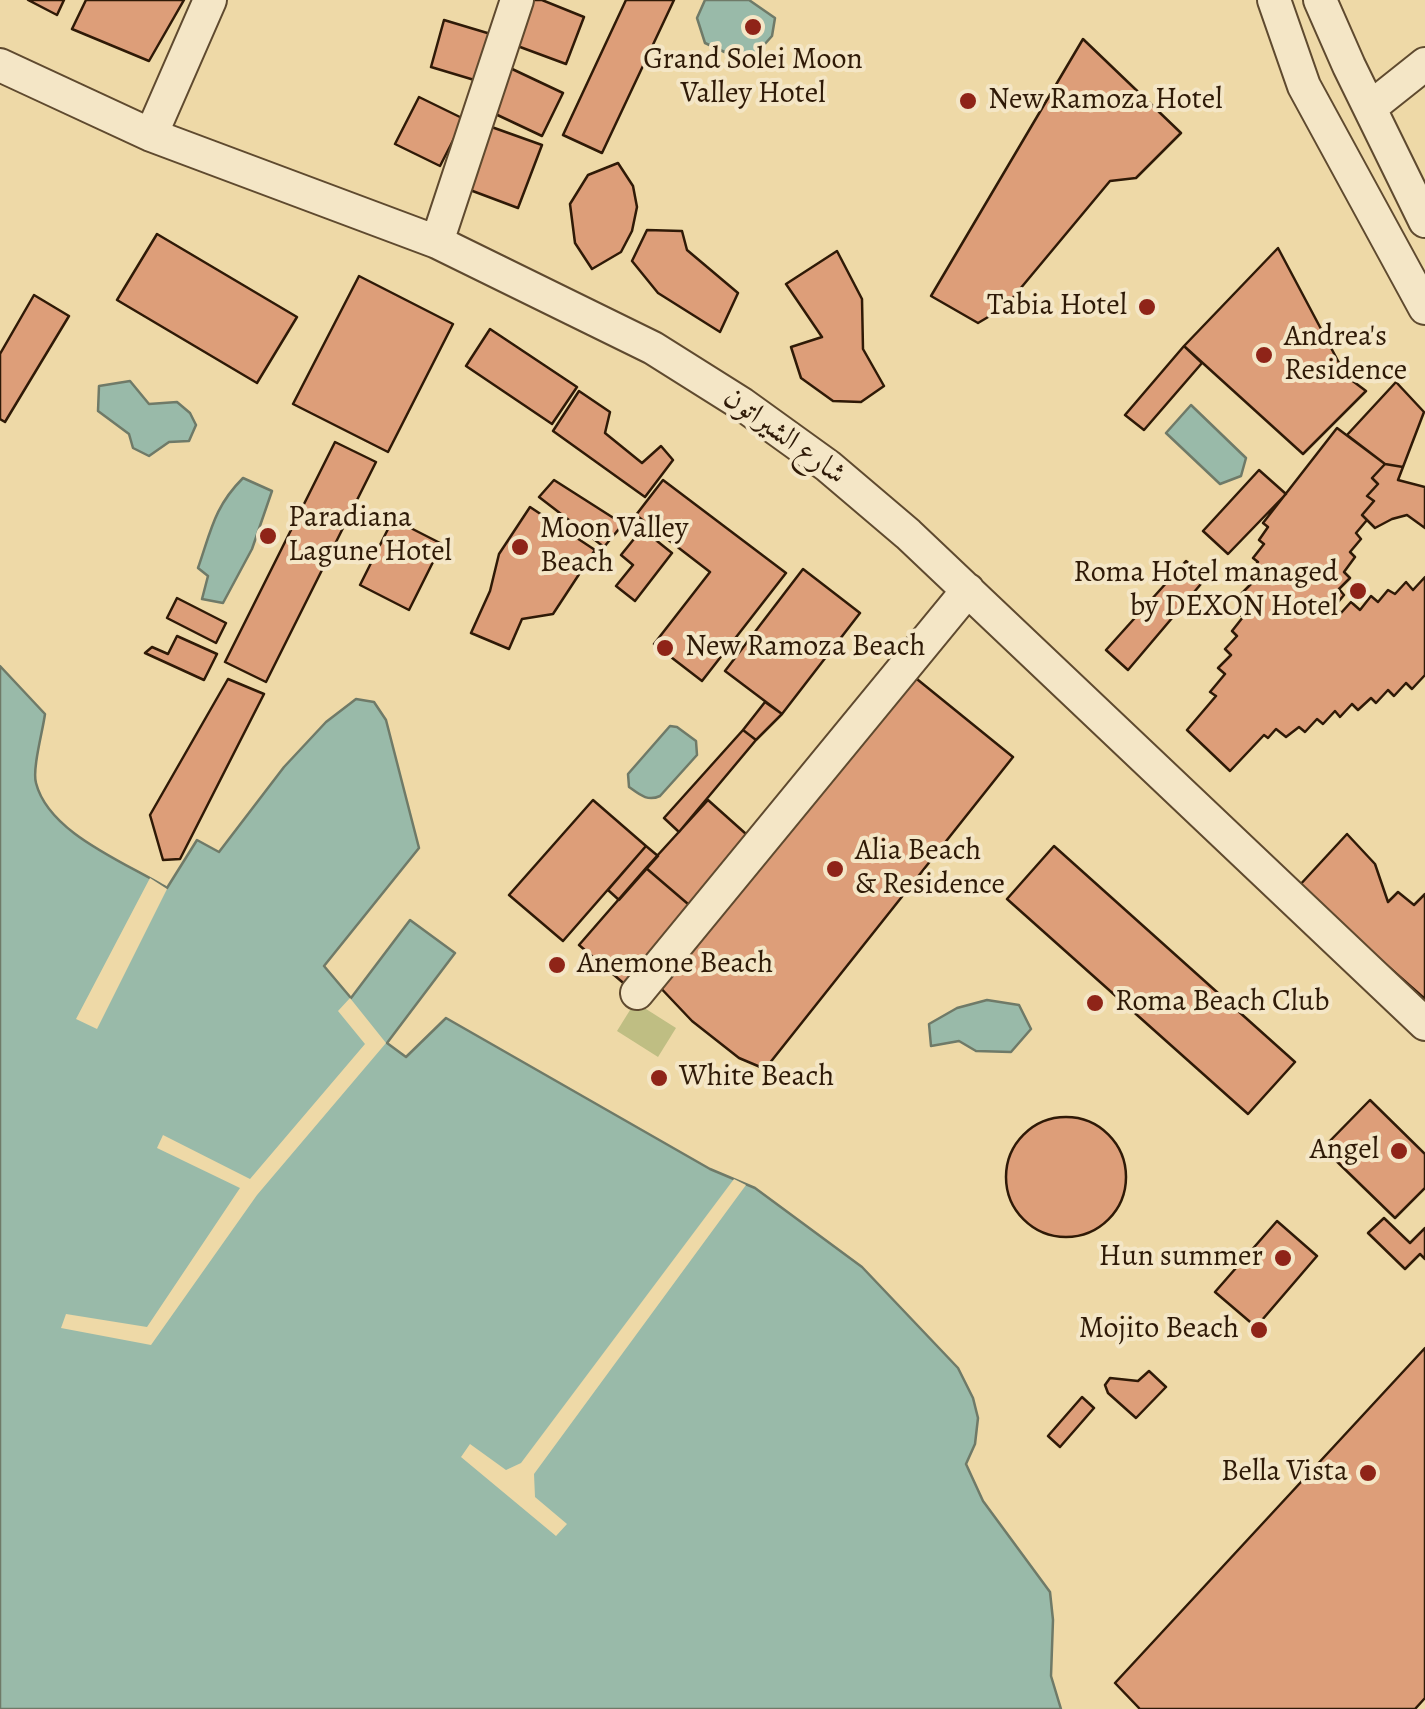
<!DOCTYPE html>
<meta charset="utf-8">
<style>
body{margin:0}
canvas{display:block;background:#eed9a7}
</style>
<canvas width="1425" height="1709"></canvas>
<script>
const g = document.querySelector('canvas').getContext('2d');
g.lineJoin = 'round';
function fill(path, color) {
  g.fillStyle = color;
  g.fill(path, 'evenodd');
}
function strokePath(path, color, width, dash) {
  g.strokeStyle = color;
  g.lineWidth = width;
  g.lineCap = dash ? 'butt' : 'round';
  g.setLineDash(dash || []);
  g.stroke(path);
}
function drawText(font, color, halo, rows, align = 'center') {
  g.font = font + ' Alegreya,Amiri,serif';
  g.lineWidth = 8;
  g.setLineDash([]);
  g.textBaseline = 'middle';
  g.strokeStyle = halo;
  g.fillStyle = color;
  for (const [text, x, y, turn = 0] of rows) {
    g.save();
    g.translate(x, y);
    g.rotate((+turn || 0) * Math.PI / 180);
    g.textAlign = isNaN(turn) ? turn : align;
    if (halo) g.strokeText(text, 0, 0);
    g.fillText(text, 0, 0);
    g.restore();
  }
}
fill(new Path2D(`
 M635 1002 676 1028 658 1057 617 1031Z`), '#bfbe83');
const water = new Path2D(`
 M705 0H749L775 18 772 36 756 54 731 55 705 43 697 18Z
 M130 381 149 404 177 402 190 413 196 425 189 441 169 442 149 456 133 448 129 434 98 411 99 386Z
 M1191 405 1246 458 1241 476 1220 484 1166 433Z
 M243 478 272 491 252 549 223 603 202 599 208 576 198 568C211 531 214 507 243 478Z
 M0 666 45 714C43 730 32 769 36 783 49 834 127 863 167 888L197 840 219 852 284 767 326 722 356 699 374 702 386 720 419 848 324 966 351 998 410 920 455 953 387 1043 406 1057 446 1018 710 1169 755 1188 862 1267 958 1368 973 1398 978 1418 975 1444 966 1464 983 1501 1050 1592 1053 1620 1051 1676 1061 1709H0Z
 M670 726 677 727 696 741 697 755 660 796C647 802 639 794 629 787L628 774Z
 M987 1000 1019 1005 1031 1029 1011 1052 976 1051 959 1041 931 1046 929 1024 957 1008Z`);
fill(water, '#99baa9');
strokePath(water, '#6f7a68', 2.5);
fill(new Path2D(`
 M150 878 167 889 97 1029 76 1019Z
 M350 998 386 1043 257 1195 151 1345 61 1328 66 1314 147 1327 240 1188 157 1148 163 1135 250 1179 365 1044 338 1011Z
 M734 1179 746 1185 534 1474 535 1497 567 1524 556 1536 461 1457 470 1444 506 1470 521 1463Z`), '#eed9a7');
const building = new Path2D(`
 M28 0H64L57 15Z
 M86 0H184L149 61 72 29Z
 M530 0H542L584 17 566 64 512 44Z
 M626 0H674L602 153 563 135Z
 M444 20 494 35 481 82 431 67Z
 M1083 39 1181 133 1136 178 1110 181 1005 307 978 323 931 296Z
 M510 68 563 93 542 136 489 111Z
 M419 97 464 119 440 166 395 144Z
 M486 125 542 145 518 208 462 187Z
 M618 163 633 186 637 207 632 231 621 252 592 269 575 243 570 204 588 175Z
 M647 230 682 231 687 250 738 293 720 332 658 293 632 261Z
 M157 234 297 317 257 383 117 300Z
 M1278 248 1346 376 1366 391 1303 454 1184 346Z
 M837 251 862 299 863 349 884 386 861 402 833 401 801 378 791 347 822 337 786 284Z
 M359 276 453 324 388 452 293 404Z
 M34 295 69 316 5 422 0 419V354Z
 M490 329 577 387 552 424 466 366Z
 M1184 346 1202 363 1144 430 1125 415Z
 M1396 382 1424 412 1403 467 1385 464 1347 435Z
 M579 391 610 412 605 433 642 463 661 446 673 460 645 497 553 431Z
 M1337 428 1385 464 1372 478 1378 484 1367 496 1374 501 1362 515 1367 520 1356 533 1361 539 1350 552 1355 557 1344 572 1350 578 1339 589 1344 595 1334 607 1341 613 1351 602 1360 610 1371 596 1378 602 1388 590 1395 594 1406 582 1413 590 1425 577V675L1412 689 1406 683 1394 696 1388 690 1376 703 1371 698 1358 710 1352 704 1340 717 1335 711 1323 724 1317 719 1305 732 1299 727 1286 737 1276 729 1268 738 1264 735 1230 771 1187 730 1216 696 1210 692 1225 674 1218 668 1231 655 1225 649 1237 636 1232 631 1243 617 1236 612 1248 599 1242 593 1254 581 1247 575 1258 562 1253 558 1264 544 1259 540 1268 527 1263 523Z
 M335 442 376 462 266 682 225 662Z
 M1385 464 1403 467 1398 480 1425 487V528L1407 515 1392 519 1375 528 1362 515 1374 501 1367 496 1378 484 1372 478Z
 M1259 470 1286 494 1228 554 1203 531Z
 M554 480 623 524 604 547 539 497Z
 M663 480 786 573 702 681 654 644 710 572 636 515Z
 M530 507 595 550 553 614 522 619 509 649 471 633 490 591 499 554Z
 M393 519 442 544 409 610 360 585Z
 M642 529 672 553 635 601 616 586 633 565 621 555Z
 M1186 561 1206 578 1128 670 1106 650Z
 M803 569 860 613 782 714 725 671Z
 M177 598 226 623 216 643 167 618Z
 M177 636 217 654 204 680 145 653 152 647 168 654Z
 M907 671 1013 757 765 1069 739 1058 692 1021 655 982Z
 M228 679 264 694 180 859 163 860 150 815Z
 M765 702 782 714 756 740 743 730Z
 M743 730 756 740 679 832 664 818Z
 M593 800 646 846 563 941 509 895Z
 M708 800 755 842 695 910 646 868Z
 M1347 834 1375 864 1388 902 1398 892 1414 905 1425 894V999L1298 887Z
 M646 846 658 856 619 900 608 890Z
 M1054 846 1295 1062 1248 1114 1007 899Z
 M646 868 695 910 628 987 579 945Z
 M1370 1100 1425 1154V1188L1395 1218 1323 1148Z
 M1006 1177a60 60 0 1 1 120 0a60 60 0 1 1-120 0Z
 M1384 1218 1410 1243 1425 1228V1259L1420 1254 1405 1269 1368 1233Z
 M1277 1221 1317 1256 1256 1327 1215 1292Z
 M1425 1348V1698L1415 1709H1140L1115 1683Z
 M1149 1371 1166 1387 1136 1418 1108 1393 1105 1385 1110 1378 1138 1381Z
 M1082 1397 1094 1408 1060 1447 1048 1436Z`);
fill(building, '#dd9e79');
strokePath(building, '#2f1a07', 2.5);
const minor = new Path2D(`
 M1274 0 1304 86 1425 308
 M1320 0 1349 66 1425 221
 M0 65 151 135 437 242 653 348 742 404 828 466 908 534 1425 1024
 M1371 107 1425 64
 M151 135 210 0
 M437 242 517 0
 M637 993 968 590`);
strokePath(minor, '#5f4a2f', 36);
strokePath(minor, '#f4e6c6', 32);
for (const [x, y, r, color] of [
 [753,27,10,"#8f2418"],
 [968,101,10,"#8f2418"],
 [1147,307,10,"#8f2418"],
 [1264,355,10,"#8f2418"],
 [268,536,10,"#8f2418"],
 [520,547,10,"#8f2418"],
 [1358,591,10,"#8f2418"],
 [665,648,10,"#8f2418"],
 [835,869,10,"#8f2418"],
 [557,965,10,"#8f2418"],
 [1095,1003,10,"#8f2418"],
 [659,1078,10,"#8f2418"],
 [1399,1151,10,"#8f2418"],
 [1283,1258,10,"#8f2418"],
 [1259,1330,10,"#8f2418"],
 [1368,1473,10,"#8f2418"]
]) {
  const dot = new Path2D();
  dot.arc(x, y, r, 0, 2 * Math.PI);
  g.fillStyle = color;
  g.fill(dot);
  strokePath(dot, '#f4e6c6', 4);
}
drawText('30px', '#2f1a07', '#f4e6c6', [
 ["Grand Solei Moon",753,61,"center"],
 ["Valley Hotel",753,95,"center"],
 ["New Ramoza Hotel",988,101],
 ["Tabia Hotel",1127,307,"right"],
 ["Andrea's",1284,338],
 ["Residence",1284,372],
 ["Paradiana",288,519],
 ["Lagune Hotel",288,553],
 ["Moon Valley",540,530],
 ["Beach",540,564],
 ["Roma Hotel managed",1338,574,"right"],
 ["by DEXON Hotel",1338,608,"right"],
 ["New Ramoza Beach",685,648],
 ["Alia Beach",855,852],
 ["& Residence",855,886],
 ["Anemone Beach",577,965],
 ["Roma Beach Club",1115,1003],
 ["White Beach",679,1078],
 ["Angel",1379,1151,"right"],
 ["Hun summer",1263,1258,"right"],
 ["Mojito Beach",1239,1330,"right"],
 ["Bella Vista",1348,1473,"right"]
], 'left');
drawText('30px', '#2f1a07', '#f4e6c6', [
 ["شارع الشيراتون",784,437,36]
]);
</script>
